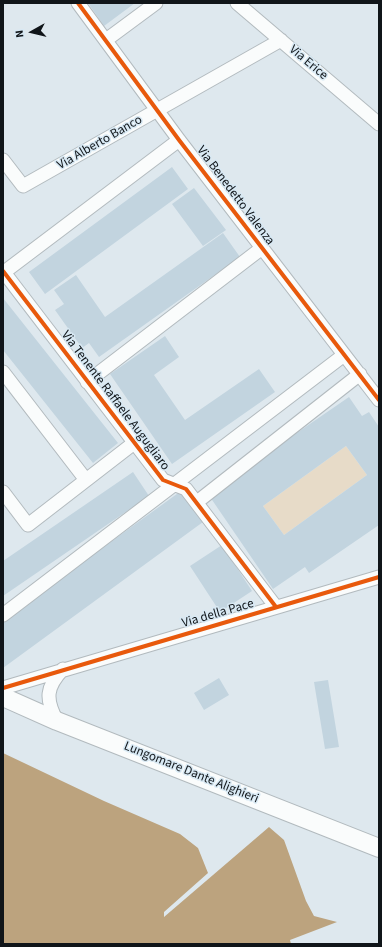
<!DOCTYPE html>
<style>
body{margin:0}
#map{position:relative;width:382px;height:947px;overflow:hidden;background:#dee8ee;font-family:"Source Sans 3",sans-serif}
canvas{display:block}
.frame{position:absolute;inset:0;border:4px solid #101519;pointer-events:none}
.north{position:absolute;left:12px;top:12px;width:40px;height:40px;-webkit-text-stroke:3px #d8e9f4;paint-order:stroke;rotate:262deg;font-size:11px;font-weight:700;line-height:16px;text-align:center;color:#101519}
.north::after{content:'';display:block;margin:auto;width:14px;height:18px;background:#101519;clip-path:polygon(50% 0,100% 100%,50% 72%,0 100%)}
</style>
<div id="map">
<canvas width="382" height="947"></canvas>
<div class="frame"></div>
<div class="north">N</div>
</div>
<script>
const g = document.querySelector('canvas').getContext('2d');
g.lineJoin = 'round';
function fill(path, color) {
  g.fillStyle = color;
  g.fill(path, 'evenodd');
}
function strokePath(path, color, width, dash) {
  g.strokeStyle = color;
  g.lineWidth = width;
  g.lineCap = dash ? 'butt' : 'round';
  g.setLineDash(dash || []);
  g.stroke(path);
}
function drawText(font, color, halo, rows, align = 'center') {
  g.font = font + ' "Source Sans 3",sans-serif';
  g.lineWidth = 3;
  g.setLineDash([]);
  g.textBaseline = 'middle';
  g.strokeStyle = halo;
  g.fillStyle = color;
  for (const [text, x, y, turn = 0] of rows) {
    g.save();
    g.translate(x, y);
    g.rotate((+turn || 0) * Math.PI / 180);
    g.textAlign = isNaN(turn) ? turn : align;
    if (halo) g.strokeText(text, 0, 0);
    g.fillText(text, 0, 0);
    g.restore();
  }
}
fill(new Path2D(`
 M346 446 367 475 284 535 263 506Z`), '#e7dbc8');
fill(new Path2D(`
 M3 753 104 801 180 834 198 848 208 873 164 912V917L269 827 284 840 306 901 314 916 337 922 290 940 291 944H3Z`), '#bca37e');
fill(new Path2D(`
 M88 3H135L104 26Z
 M172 167 188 189 45 294 29 272Z
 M194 188 226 230 203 246 172 204Z
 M223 233 240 257 99 357 89 343 82 348 55 310 64 304 54 290 76 275 105 317Z
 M3 298 118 443 93 463 3 350Z
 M165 336 179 357 154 375 185 420 259 369 275 392 172 464 110 374Z
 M349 397 362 416 369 412 379 427V525L309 573 305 567 273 589 208 494ZM346 446 367 475 284 535 263 506Z
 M133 472 149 496 3 596V561Z
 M181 491 203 522 3 668V620Z
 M222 545 252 591 220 612 190 566Z
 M219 678 229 695 204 710 194 693Z
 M328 680 339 747 325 749 314 682Z`), '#c2d4df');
const street = new Path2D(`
 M78 3 179 140 379 400
 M237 3 379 124
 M106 40 156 3
 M3 160 23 186 281 40
 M3 271 163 480 186 489 276 607
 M3 273 179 140
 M3 372 86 480
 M87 382 262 248
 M3 492 28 525 134 443
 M197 502 360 374
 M3 615 344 355
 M3 688 379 577
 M57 721C45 699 46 687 63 669`);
const secondary = new Path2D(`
 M3 697 57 721 379 848`);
strokePath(street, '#b2babe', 15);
strokePath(secondary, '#b2babe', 20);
strokePath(street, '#fafcfc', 13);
strokePath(secondary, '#fafcfc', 18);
strokePath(new Path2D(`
 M78 3 179 140 379 400
 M3 271 163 480 186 489 276 607
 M3 688 379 577`), '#e8590c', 4);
drawText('13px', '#101519', '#d8e9f4', [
 ["Via Erice",308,63,40],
 ["Via Alberto Banco",100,143,-30],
 ["Via Benedetto Valenza",235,196,53],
 ["Via Tenente Raffaele Augugliaro",115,401,53],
 ["Via della Pace",218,614,-16],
 ["Lungomare Dante Alighieri",191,773,22]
]);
</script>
